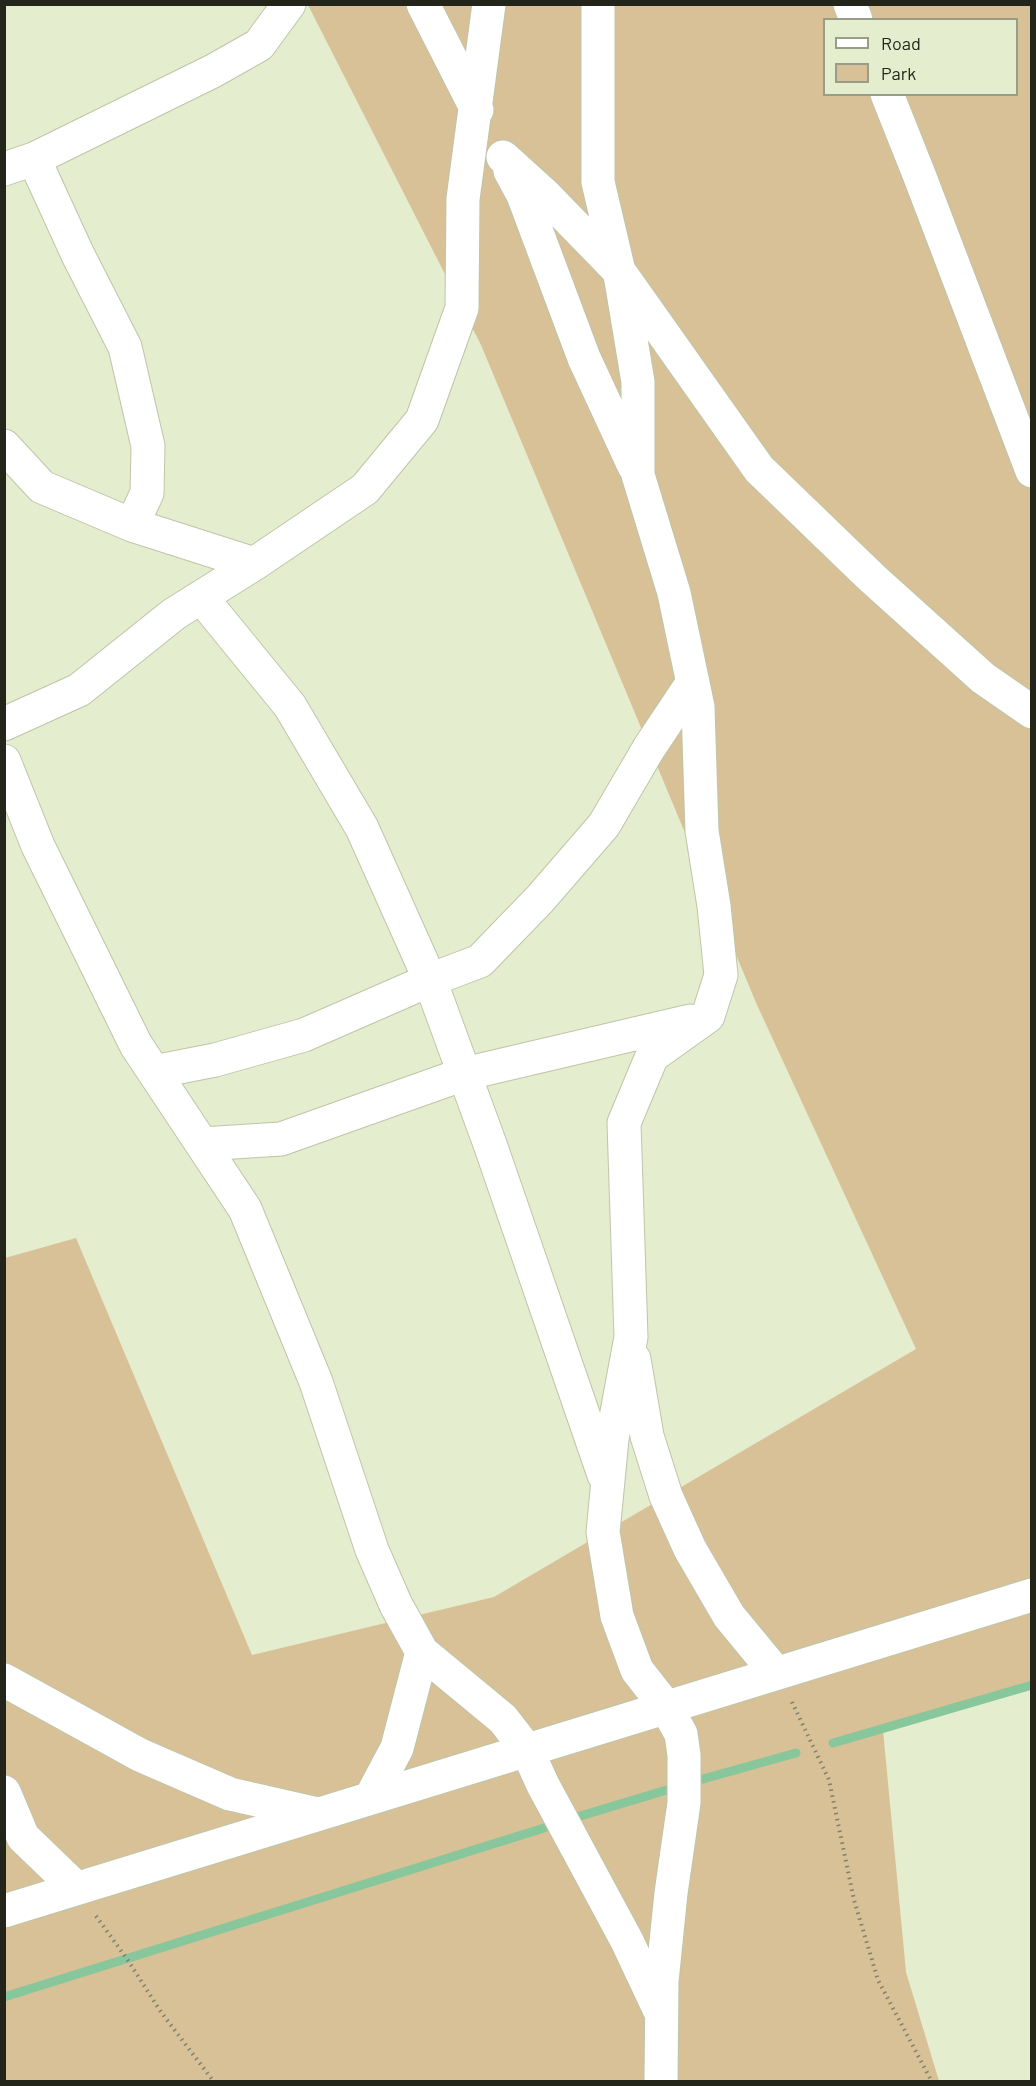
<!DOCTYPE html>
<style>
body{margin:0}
#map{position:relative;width:1036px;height:2086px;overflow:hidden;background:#e5edcf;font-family:Barlow,sans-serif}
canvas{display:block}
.frame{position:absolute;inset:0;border:6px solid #23251a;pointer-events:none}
.legend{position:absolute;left:823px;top:18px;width:195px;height:78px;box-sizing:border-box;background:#e5edcf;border:2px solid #979d87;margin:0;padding:8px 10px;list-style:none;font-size:18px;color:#23251a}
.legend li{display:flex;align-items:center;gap:12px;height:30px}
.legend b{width:30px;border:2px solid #979d87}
</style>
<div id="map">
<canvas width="1036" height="2086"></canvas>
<div class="frame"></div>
<ul class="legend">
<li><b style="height:8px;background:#fff"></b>Road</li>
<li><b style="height:16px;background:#d9c197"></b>Park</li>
</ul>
</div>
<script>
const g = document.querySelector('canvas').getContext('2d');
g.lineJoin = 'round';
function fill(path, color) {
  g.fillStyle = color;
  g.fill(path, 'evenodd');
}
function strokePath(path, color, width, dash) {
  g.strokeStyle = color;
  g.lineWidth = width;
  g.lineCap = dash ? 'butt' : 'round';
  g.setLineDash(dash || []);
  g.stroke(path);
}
fill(new Path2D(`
 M308 5H1031L1032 1685 883 1730 906 1972 939 2081 5 2082V1258L76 1238 252 1655 494 1597 916 1349 757 1005 481 345ZM824 20H1016V94H824Z`), '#d9c197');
strokePath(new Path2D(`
 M833 1743 1032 1685
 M703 1779 796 1753
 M577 1817 670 1789
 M4 1997 544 1828`), '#88c69c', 9);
const minor = new Path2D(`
 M423 4 477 110
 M598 4V182L621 280 638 382V475L674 593 698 707 702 831 714 906 721 975 708 1016 652 1056 624 1123 631 1337 612 1439 603 1532 617 1616 637 1670 666 1707 681 1734 684 1755V1803L671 1893 662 1981 661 2082
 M850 4 856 20
 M887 94 920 177 1032 471
 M503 157 545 195 619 271 759 469 872 578 983 678 1032 712
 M34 159 78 255 125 347 148 446 147 493 132 525
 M4 169 34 159 213 71 259 45 289 4
 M510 171 523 195 584 358 634 466
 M4 446 42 487 132 525 254 564
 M201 597 290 706 362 828 430 980 491 1147 604 1475
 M4 724 79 690 174 614 254 564 365 489 422 420 462 308 463 199 489 4
 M4 761 38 846 136 1045 245 1209 316 1382 372 1550 396 1605 422 1652 503 1719 527 1750 543 1785 627 1941 659 2009
 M154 1072 215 1060 304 1035 430 980 480 961 540 899 604 825 649 748 693 682
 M202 1144 281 1139 464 1074 690 1021
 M634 1359 647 1436 666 1496 690 1549 729 1616 776 1673
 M4 1680 140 1755 230 1794 318 1814
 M4 1792 23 1837 76 1888
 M371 1797 397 1748 422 1652`);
const major = new Path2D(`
 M4 1911 1032 1595`);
strokePath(minor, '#bec5a8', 35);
strokePath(major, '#bec5a8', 35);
strokePath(new Path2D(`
 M792 1702 829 1780 854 1900 878 1980 932 2082
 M96 1916 127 1959 161 2012 214 2082`), '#7d826e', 4, [1.5, 4.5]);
strokePath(minor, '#fff', 33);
strokePath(major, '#fff', 33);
</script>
